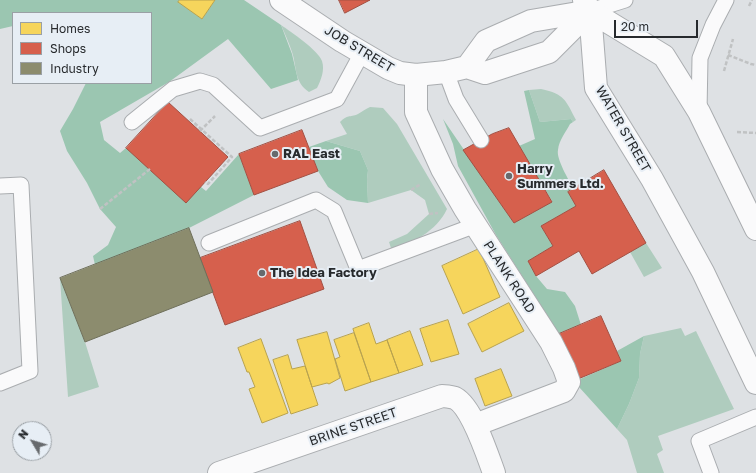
<!DOCTYPE html>
<style>
body{margin:0}
#map{position:relative;width:756px;height:473px;overflow:hidden;background:#dee1e4;font-family:"Golos Text",sans-serif}
canvas{display:block}
.legend{position:absolute;left:12px;top:12px;width:140px;height:72px;box-sizing:border-box;background:#e7eef5;border:1px solid #9aa0a5;margin:0;padding:5px 7px;list-style:none;font-size:12px;color:#272a2d}
.legend li{display:flex;align-items:center;gap:8px;height:20px}
.legend b{width:20px;border:1px solid #9aa0a5}
.north{position:absolute;left:12px;top:421px;width:40px;height:40px;box-sizing:border-box;background:#e7eef5;border:1px solid #9aa0a5;border-radius:50%;rotate:308deg;font-size:11px;font-weight:700;line-height:16px;text-align:center;color:#272a2d}
.north::after{content:'';display:block;margin:auto;width:14px;height:18px;background:#676a6d;clip-path:polygon(50% 0,100% 100%,50% 72%,0 100%)}
.scale{position:absolute;left:614px;top:20px;width:84px;height:18px;box-sizing:border-box;border:2px solid #272a2d;border-top:0;padding-left:5px;font-size:12px;line-height:14px;white-space:nowrap;color:#272a2d;-webkit-text-stroke:3px #e7eef5;paint-order:stroke}
</style>
<div id="map">
<canvas width="756" height="473"></canvas>
<ul class="legend">
<li><b style="height:11px;background:#f6d55c"></b>Homes</li>
<li><b style="height:11px;background:#d6604d"></b>Shops</li>
<li><b style="height:11px;background:#8c8c6e"></b>Industry</li>
</ul>
<div class="north">N</div>
<div class="scale">20 m</div>
</div>
<script>
const g = document.querySelector('canvas').getContext('2d');
g.lineJoin = 'round';
function fill(path, color) {
  g.fillStyle = color;
  g.fill(path, 'evenodd');
}
function strokePath(path, color, width, dash) {
  g.strokeStyle = color;
  g.lineWidth = width;
  g.lineCap = dash ? 'butt' : 'round';
  g.setLineDash(dash || []);
  g.stroke(path);
}
function drawText(font, color, halo, rows, align = 'center') {
  g.font = font + ' "Golos Text",sans-serif';
  g.lineWidth = 4;
  g.setLineDash([]);
  g.textBaseline = 'middle';
  g.strokeStyle = halo;
  g.fillStyle = color;
  for (const [text, x, y, turn = 0] of rows) {
    g.save();
    g.translate(x, y);
    g.rotate((+turn || 0) * Math.PI / 180);
    g.textAlign = isNaN(turn) ? turn : align;
    if (halo) g.strokeText(text, 0, 0);
    g.fillText(text, 0, 0);
    g.restore();
  }
}
fill(new Path2D(`
 M281 25C291 32 318 50 322 61 325 70 321 80 317 88L309 92C294 82 297 67 292 52 289 43 285 34 281 25Z
 M541 89C565 94 566 101 576 120L573 122 571 119 540 122 529 90Z
 M370 107 383 108 397 124 447 209C437 231 412 243 392 251L389 242 407 234 429 214 425 200 411 190 368 203 367 179 368 170 360 151 326 141 347 134 340 122C348 114 349 118 358 114 362 112 365 109 370 107Z
 M646 243 662 268 644 277 630 252Z
 M60 278 85 342 99 387 68 397Z
 M681 328 685 336 696 331 734 409 658 436 663 450 657 454 664 473H637L627 440 617 429 629 404 639 378 640 354 644 336Z`), '#afccbe');
fill(new Path2D(`
 M0 0H180L179 2 202 19 215 0H244L281 25 292 54 298 80 271 89 228 39 169 82 100 122 104 140 120 153 126 148 201 187 206 191 239 154 254 195 189 228 95 265 93 256 108 245 116 227 100 209 87 183 67 151 60 131 73 109 86 83H151V13H13V26L0 29Z
 M529 90 540 122 571 119 573 122 570 124C566 132 559 140 558 150 556 159 569 180 573 188L568 192 576 206 541 226 553 246 528 261 536 276 547 289 565 292 575 306 581 325 559 334 496 235 458 166 453 144 443 119 514 223 552 201 519 146 535 139 524 91Z
 M326 141 360 151 368 170 367 179 368 203 347 200 328 187 318 171 309 147Z
 M644 336 640 354 639 378 629 404 617 429 579 387 578 380 621 361 617 351Z`), '#9bc6b1');
const homes = new Path2D(`
 M180 0H215L202 19 178 2Z
 M479 249 500 297 463 314 442 266Z
 M509 303 524 331 482 352 468 324Z
 M448 320 459 354 431 362 420 329Z
 M369 323 376 344 387 340 399 373 371 382 353 329Z
 M410 331 423 365 399 373 387 340Z
 M327 332 340 378 329 384 327 383 312 387 297 340Z
 M354 333 371 382 345 391 335 359 340 357 334 340Z
 M261 339 288 413 262 423 249 389 255 387 249 372H247L238 348Z
 M288 355 292 369 305 366 318 405 291 414 273 360Z
 M501 369 512 396 485 406 475 379Z`);
fill(homes, '#f6d55c');
strokePath(homes, '#b8a24e', 1);
const shops = new Path2D(`
 M339 0H370L345 13Z
 M168 102 228 157 186 203 126 148Z
 M509 128 552 202 514 223 463 150 492 134Z
 M302 130 318 171 254 195 239 154Z
 M604 170 646 243 592 274 579 251 536 276 528 261 553 246 541 226 576 206 568 192Z
 M300 221 324 289 225 325 200 258Z
 M601 316 621 361 578 379 559 334Z`);
fill(shops, '#d6604d');
strokePath(shops, '#a25043', 1);
const industry = new Path2D(`
 M189 228 213 292 85 342 60 278Z`);
fill(industry, '#8c8c6e');
strokePath(industry, '#6e6f5a', 1);
const service = new Path2D(`
 M590 11 625 0
 M446 72 456 99 481 140
 M699 112 700 58 713 25 726 0
 M132 122 173 89 200 81 213 85 260 128 337 99 362 53
 M0 186 21 185 30 371 0 383
 M209 243 316 200 334 211 358 269 476 225
 M711 473 699 441 756 417`);
const minor = new Path2D(`
 M416 75V112L442 169 465 209 551 342 564 368 569 382 564 391 475 425
 M219 473 442 396C446 396 451 397 455 398 472 407 487 454 494 473`);
const tertiary = new Path2D(`
 M281 0 342 41 388 68 400 73 416 75 446 72 467 67 485 73 549 52 590 11
 M467 67 486 41 531 21 590 11`);
const primary = new Path2D(`
 M584 0 590 11 596 88 652 179 703 272 756 383
 M590 11 664 56 699 112 756 229`);
strokePath(service, '#aaadb0', 17);
strokePath(minor, '#aaadb0', 24);
strokePath(tertiary, '#aaadb0', 24);
strokePath(primary, '#aaadb0', 24);
strokePath(new Path2D(`
 M749 6 752 0
 M728 55 751 64 756 65
 M724 71 733 39
 M190 119 232 157 208 184 205 182
 M200 131 215 116
 M737 132 756 133
 M411 190 421 184
 M100 209 150 169
 M429 214 438 213`), '#c0c2c3', 2.5, [4, 2]);
strokePath(service, '#fafafb', 15);
strokePath(minor, '#fafafb', 22);
strokePath(tertiary, '#fafafb', 22);
strokePath(primary, '#fafafb', 22);
for (const [x, y, r, color] of [
 [275,154,4,"#676a6d"],
 [509,176,4,"#676a6d"],
 [262,273,4,"#676a6d"]
]) {
  const dot = new Path2D();
  dot.arc(x, y, r, 0, 2 * Math.PI);
  g.fillStyle = color;
  g.fill(dot);
  strokePath(dot, '#e7eef5', 1.5);
}
drawText('13px', '#272a2d', '#e7eef5', [
 ["JOB STREET",359,49,31],
 ["WATER STREET",623,129,60],
 ["PLANK ROAD",509,277,57],
 ["BRINE STREET",353,427,-19]
]);
drawText('bold 13px', '#272a2d', '#e7eef5', [
 ["RAL East",283,154],
 ["Harry",517,169],
 ["Summers Ltd.",517,184],
 ["The Idea Factory",270,273]
], 'left');
</script>
